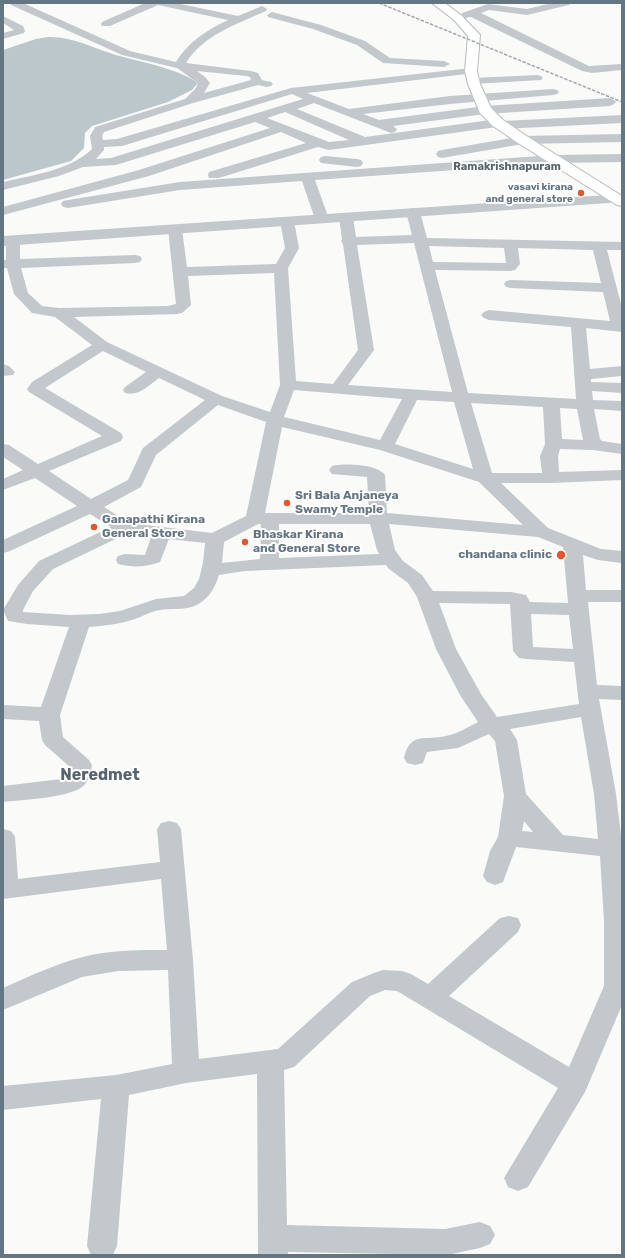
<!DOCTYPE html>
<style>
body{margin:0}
#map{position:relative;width:625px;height:1258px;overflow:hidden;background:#fafaf8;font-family:Rubik,sans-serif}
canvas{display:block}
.frame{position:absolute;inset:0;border:4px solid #657683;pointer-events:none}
</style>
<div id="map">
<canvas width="625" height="1258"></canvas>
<div class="frame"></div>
</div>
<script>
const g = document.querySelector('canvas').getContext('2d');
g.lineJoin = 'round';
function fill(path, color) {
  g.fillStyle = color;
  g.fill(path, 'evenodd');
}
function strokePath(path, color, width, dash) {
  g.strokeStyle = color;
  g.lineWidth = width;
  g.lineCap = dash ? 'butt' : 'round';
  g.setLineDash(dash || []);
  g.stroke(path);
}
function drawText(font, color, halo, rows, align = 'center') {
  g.font = font + ' Rubik,sans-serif';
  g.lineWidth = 4;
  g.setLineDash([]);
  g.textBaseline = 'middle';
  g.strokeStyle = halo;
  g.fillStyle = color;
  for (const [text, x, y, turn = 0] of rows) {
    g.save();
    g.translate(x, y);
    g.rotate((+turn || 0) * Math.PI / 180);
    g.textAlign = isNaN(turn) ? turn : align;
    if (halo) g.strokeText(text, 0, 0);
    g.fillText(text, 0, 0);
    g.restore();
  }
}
fill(new Path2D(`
 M48 37C72 36 93 48 116 55 140 62 177 68 198 83L192 90 168 102 92 126 85 133 84 148 71 161 3 180V50L36 39Z`), '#bbc7cb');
const secondary = new Path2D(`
 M432 3H445L462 16 480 35 477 71 480 84 491 108 503 120 528 137 622 196V206L617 205 518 143 493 126 480 113 468 84 465 71 468 36 454 20Z`);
strokePath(secondary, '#b3babf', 2);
fill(new Path2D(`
 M10 3H23L130 51 176 62C188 42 207 30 228 20L158 5 110 26H102L101 24 102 22 145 3H176L238 16 262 6 267 9 266 11C237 24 203 35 186 63L251 71 258 73 262 80 271 82 273 84 271 86 267 87 258 85 193 103 104 132 102 136 103 140 117 139 291 88 471 68 475 69 477 71 475 73 307 93 349 109 450 96 553 89 557 90 559 92 557 94 553 95 450 104 363 114 379 120 485 106 610 98 614 100 616 102 614 104 610 106 485 114 393 126 397 129 395 132 391 133 314 103 297 109 365 137 498 119 503 121 622 115V123L502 129 497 127 329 150 318 147 219 178H209L208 175 209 172 306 143 281 132 149 176 3 215V207L139 170 270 128 255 122 116 165 83 167 59 176 3 190V182C32 175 69 171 92 149L90 136 95 127 185 99 196 88 198 83 177 68 122 55 11 5ZM197 71 246 76 250 77 251 80 204 93 210 83 205 77ZM292 94 303 99 111 158 96 159 104 150V147L122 146ZM285 112 349 140 329 142 267 118Z
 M552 3H570L569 5 527 15 489 10 481 13 589 66 622 64V70L592 73 582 71 471 17 466 18 461 15 462 13 488 4 527 9Z
 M272 12 321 25 365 41 390 58 444 61 450 64 444 67 383 63 357 45 313 29 268 17 267 15Z
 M3 16 23 26 25 31 24 33 3 39V33L14 30 3 23Z
 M537 75 541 76 543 78 541 80 473 84 469 83 467 81 469 79 473 78Z
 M622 134V142L523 144 442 158 438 157 436 154 438 151 442 150 523 136Z
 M622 154V162L553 163 315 180 329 219 327 222H317L315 219 302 181 180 190 68 208 63 207 61 204 63 201 68 200 180 182 553 155Z
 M325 156 357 159 361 160 363 163 361 166 357 167 321 163 319 160 321 157Z
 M413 208 418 209 420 212 427 238 622 242V250H607L622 308V332L586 328 590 369 622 366V376L591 379V382L622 383V393L592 391 593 400 622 401V411L594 409 600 439 602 441 622 444V454L593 450 560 449 558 456 559 472 622 470V480L551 483H501L548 528 601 549 622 551V563L598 560 583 555 586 590H622V602H588L597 685 622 686V700L599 699 616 794 622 843V1005L585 1092 528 1187 518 1191 508 1187 504 1178 558 1088 397 991 385 990 370 996 294 1067 284 1070 287 1225 445 1229 480 1222 490 1226 495 1235 490 1244 480 1248 447 1255 288 1252V1255H258L257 1074 186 1083 129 1095 117 1246 113 1255H91L87 1246 101 1099 3 1110V1086L116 1075 172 1064 168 970 118 971 82 977 3 1010V988C33 975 63 960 96 954 119 950 143 950 167 950L161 879 3 899V829L11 831 15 837 18 879 160 862 157 829 161 823 169 821 177 823 181 829 193 960 199 1059 278 1049 352 982 374 973 383 970 402 971 411 974 428 984 500 918 509 916 518 918 521 925 518 932 449 996 569 1067 604 986V921L600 856 516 847 503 882 495 885 487 882 483 876 490 851 498 837 504 796 495 741 489 734 458 748 427 752 423 763 415 765 407 763 404 758C410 731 425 741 446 736 457 734 468 727 478 722L460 695 436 649 417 597 408 583 389 569 386 565 245 571 219 575C216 585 210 597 200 603 187 612 170 607 155 611 148 613 141 617 135 619 120 624 104 626 89 627L60 715 63 737 89 760 92 765C91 772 89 782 82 787 67 798 22 800 3 802V786L61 779 68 775 70 767 45 745 42 740 39 721 3 719V705L41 707 69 627 27 624 8 621 3 610 18 585 39 561 111 527 90 514 10 551 3 553V540L77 506 35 478 3 490V479L23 470 3 457V444L9 445 38 464 102 436 29 392 27 389 32 382 92 345 55 317 32 313 14 294 7 268H3V260H6V240L8 237 13 236 18 237 20 240V259L135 255 140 256 142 259 140 262 135 263 21 268 28 293 42 306 59 308 168 306 176 304 168 229 170 226 175 225 180 226 182 229 187 267 276 264 285 248 280 221 282 218H292L294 221 299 248 288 268 296 381 333 384 358 350 343 244 341 241 342 239 339 217 341 214H351L353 217 356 237 412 235 406 212 408 209ZM414 243 452 392 348 385 374 350 357 245ZM429 246 504 248 506 263 433 262ZM518 248 593 250 601 283 511 280 506 281 504 284 506 287 511 288 603 292 610 321 489 310 484 312 481 315 484 318 489 320 571 327 576 399 468 393 435 270 510 271 515 270 520 264ZM274 273 280 385 270 412 222 396 107 342 74 317 177 314 182 313 191 305 188 276ZM103 351 146 372 125 387 123 390 125 393C138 397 149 385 159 378L205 400 143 448 128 480 91 499 49 471 121 441 123 437 121 433 45 388ZM294 390 402 399 380 440 284 417ZM417 400 454 402 473 469 395 444ZM471 403 543 407 545 444 540 456 542 473H492ZM218 405 266 422 246 516 212 533 129 523 104 507 141 487 156 455ZM560 408 577 409 583 440 562 439ZM282 427 380 450 479 482 523 525 387 513 385 475C377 464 344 463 332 466L329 470 332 474 367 477 369 513H265ZM258 524H261L260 559 222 563 224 542ZM279 524H370L377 550 379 554 279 558ZM389 524 538 537 563 547 568 603 530 602 526 595 511 592 433 591 422 575 403 561 395 550ZM126 534 151 537 145 555 125 554 118 556 116 560 118 564C133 568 146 567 160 562L169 539 205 543 203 563 199 579 194 588 184 596 156 599 120 611 99 614 70 615 23 612V610L33 591 53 569ZM439 603 510 604 513 651 519 658 526 659 574 662 579 704 497 717 481 694 456 649ZM531 614 569 615 573 649 533 647ZM581 717 594 794 598 839 563 835 526 794 517 740 510 729ZM524 821 533 832 522 831Z
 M3 364 9 366 15 372 13 375 3 376Z`), '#c3c8cc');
fill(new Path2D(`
 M622 194V202L3 246V236Z`), '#c3c8cc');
fill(secondary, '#fff');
strokePath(new Path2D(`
 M379 3 622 102`), '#a2aab0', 1.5, [3.5, 1.5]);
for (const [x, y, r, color] of [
 [581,193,4,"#e4572e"],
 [287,503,4,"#e4572e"],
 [94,527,4,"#e4572e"],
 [245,542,4,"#e4572e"],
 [561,555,5,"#e4572e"]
]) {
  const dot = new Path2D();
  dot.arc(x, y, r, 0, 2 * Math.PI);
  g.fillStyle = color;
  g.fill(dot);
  strokePath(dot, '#fff', 1.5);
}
drawText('bold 10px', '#657683', '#fff', [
 ["vasavi kirana",573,187],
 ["and general store",573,199]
], 'right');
drawText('bold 11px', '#57646e', '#fff', [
 ["Ramakrishnapuram",507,167]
]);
drawText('bold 12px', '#657683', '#fff', [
 ["Sri Bala Anjaneya",295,496],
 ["Swamy Temple",295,510],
 ["Ganapathi Kirana",102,520],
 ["General Store",102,534],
 ["Bhaskar Kirana",253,535],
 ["and General Store",253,549],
 ["chandana clinic",552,555,"right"]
], 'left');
drawText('bold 16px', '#57646e', '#fff', [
 ["Neredmet",100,775]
]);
</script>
